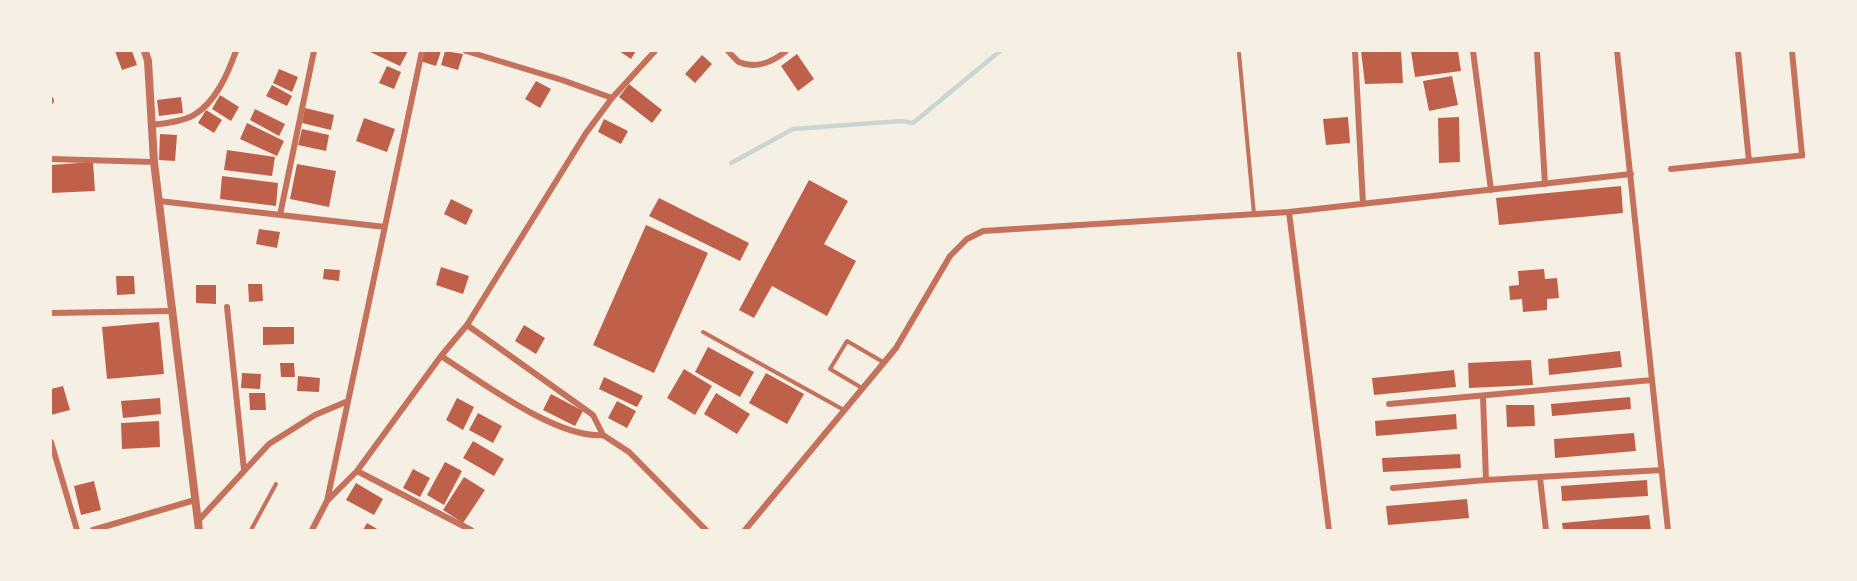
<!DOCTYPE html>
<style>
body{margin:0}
#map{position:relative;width:1857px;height:581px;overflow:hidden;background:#f6efe4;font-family:Mulish,sans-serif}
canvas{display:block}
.frame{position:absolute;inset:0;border:52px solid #f6efe4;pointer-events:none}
</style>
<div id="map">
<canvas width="1857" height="581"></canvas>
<div class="frame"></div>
</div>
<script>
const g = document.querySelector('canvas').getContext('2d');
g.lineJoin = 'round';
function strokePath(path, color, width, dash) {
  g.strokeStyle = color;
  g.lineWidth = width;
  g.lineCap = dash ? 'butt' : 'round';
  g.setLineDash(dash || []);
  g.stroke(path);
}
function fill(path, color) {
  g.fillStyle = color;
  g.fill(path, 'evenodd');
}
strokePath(new Path2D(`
 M731 163 793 129 901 121 913 123 1000 51`), '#c9d6d2', 4.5);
fill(new Path2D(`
 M115 51H132L137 65 122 70Z
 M368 51H408L400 66Z
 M423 51H441L436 66 420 61Z
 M445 51 463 54 458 70 441 65Z
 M619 51H636L631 59Z
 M1361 51H1401L1403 83 1365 84Z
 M1411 51H1458L1461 71 1415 77Z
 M797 54 814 79 798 91 781 66Z
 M702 55 712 64 695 83 685 74Z
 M387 66 401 72 394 89 379 83Z
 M279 69 298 77 292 92 273 83Z
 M1452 76 1458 105 1429 111 1423 81Z
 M536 81 551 89 540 108 525 99Z
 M629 84 662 110 652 123 619 97Z
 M272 85 292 96 287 106 266 96Z
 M220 95 239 107 231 121 212 109Z
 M181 97 183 113 159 116 157 100Z
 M305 108 334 115 331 130 302 123Z
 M255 109 285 124 279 136 250 120Z
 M206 110 222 120 214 133 198 123Z
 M1348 117 1350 143 1326 145 1323 119Z
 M1459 117 1460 162 1439 163 1438 118Z
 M364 118 395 129 387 152 356 141Z
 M604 119 628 131 621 144 598 132Z
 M247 123 284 141 277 156 240 139Z
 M302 129 329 135 326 151 298 145Z
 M160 134 177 135 175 161 159 160Z
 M227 150 275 157 272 176 224 170Z
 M93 162 95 191 51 193V165Z
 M297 164 336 171 329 207 290 199Z
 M222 176 278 183 276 206 220 199Z
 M809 180 848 201 824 244 856 261 827 316 772 286 754 318 739 310Z
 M1621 186 1623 213 1499 225 1496 198Z
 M659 198 749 243 740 261 649 216Z
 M451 199 473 210 466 225 444 214Z
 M646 225 708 253 654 373 593 345Z
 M259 229 280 232 277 248 256 244Z
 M441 267 469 276 463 294 436 285Z
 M324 269 340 270 339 281 323 279Z
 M1544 269 1545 279 1557 278 1559 298 1547 299V310L1523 312 1522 299 1510 300 1509 286 1519 285 1518 271Z
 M116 276H134L135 294 117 295Z
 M248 284H262L263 301 249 302Z
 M196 285H216V304L196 303Z
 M159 322 164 374 107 379 102 327Z
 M524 325 545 338 536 354 515 341Z
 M263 327H294V344L263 345Z
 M708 347 754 372 740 397 695 372Z
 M1620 351 1622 367 1549 375 1548 359Z
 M1531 360 1533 385 1469 388 1468 363Z
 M280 363H294L295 377H281Z
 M684 369 712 386 695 415 667 398Z
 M1454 370 1456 387 1374 395 1372 378Z
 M242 373 261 374 260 389 241 388Z
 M766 373 804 394 787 424 749 403Z
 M298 376 320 378 319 392 297 391Z
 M604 377 643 396 637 407 599 389Z
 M63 386 70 410 51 415V389Z
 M249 393H265L266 410H250Z
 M716 393 750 414 737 434 704 414Z
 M551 394 583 411 575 426 543 410Z
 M1630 397 1631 409 1552 416 1551 404Z
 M160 398 161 414 123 418 121 401Z
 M457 398 474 407 463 430 446 420Z
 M617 401 636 411 627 428 608 418Z
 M1506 405H1534L1535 426 1507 427Z
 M478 413 502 426 493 443 469 430Z
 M1456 414 1457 429 1376 436 1375 421Z
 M159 421 160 447 122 449 121 423Z
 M1634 433 1636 451 1555 458 1554 439Z
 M473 441 504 459 494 476 463 458Z
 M1460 454 1461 468 1383 472 1382 458Z
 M445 462 462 471 444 505 427 495Z
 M413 469 430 478 420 497 403 488Z
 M464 477 485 490 463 523 443 510Z
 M1647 480 1648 496 1562 501 1561 486Z
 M94 481 101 510 81 515 74 486Z
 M356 483 383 499 374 515 346 500Z
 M1467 499 1469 518 1388 525 1386 506Z
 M1649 515 1651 530H1563L1562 523Z
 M367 523 379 530H363Z`), '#bf614a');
strokePath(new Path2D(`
 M1239 53 1254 214
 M703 332 844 410
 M862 388 830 369 847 341 883 362
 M251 530 276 484`), '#c5725c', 4);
strokePath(new Path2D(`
 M466 51 562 80 612 98
 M728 51C731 54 736 60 739 62 756 70 774 61 786 51
 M1355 51 1363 204
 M1473 51 1491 190
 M1537 51 1545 184
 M1617 51 1668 530
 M1738 51 1749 161
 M1792 51 1802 155
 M51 101V100
 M152 125C165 123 182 122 194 115 216 102 228 73 236 51
 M51 159 154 162
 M1671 169 1806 155
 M159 201 385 227
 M1289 212 1329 530
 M280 215 314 51
 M227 307 244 470
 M51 313 172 311
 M467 325 593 415 603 435 629 452 706 530
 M441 356C480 381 557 439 603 435
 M1483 396 1486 480 1662 470
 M1389 404 1652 380
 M51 442 77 530
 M357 471 471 530
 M1540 478 1546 530
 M1393 488 1486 480
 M327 501 422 51
 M198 521 269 444 315 415 348 401
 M93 530 195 500
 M312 530 327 501 357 471 441 356 467 325 586 133 612 98 655 51
 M745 530 896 348 950 256 967 239 983 231 1289 212 1631 174`), '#c5725c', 6);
strokePath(new Path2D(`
 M145 51 148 61 154 162 199 530`), '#c5725c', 8);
</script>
